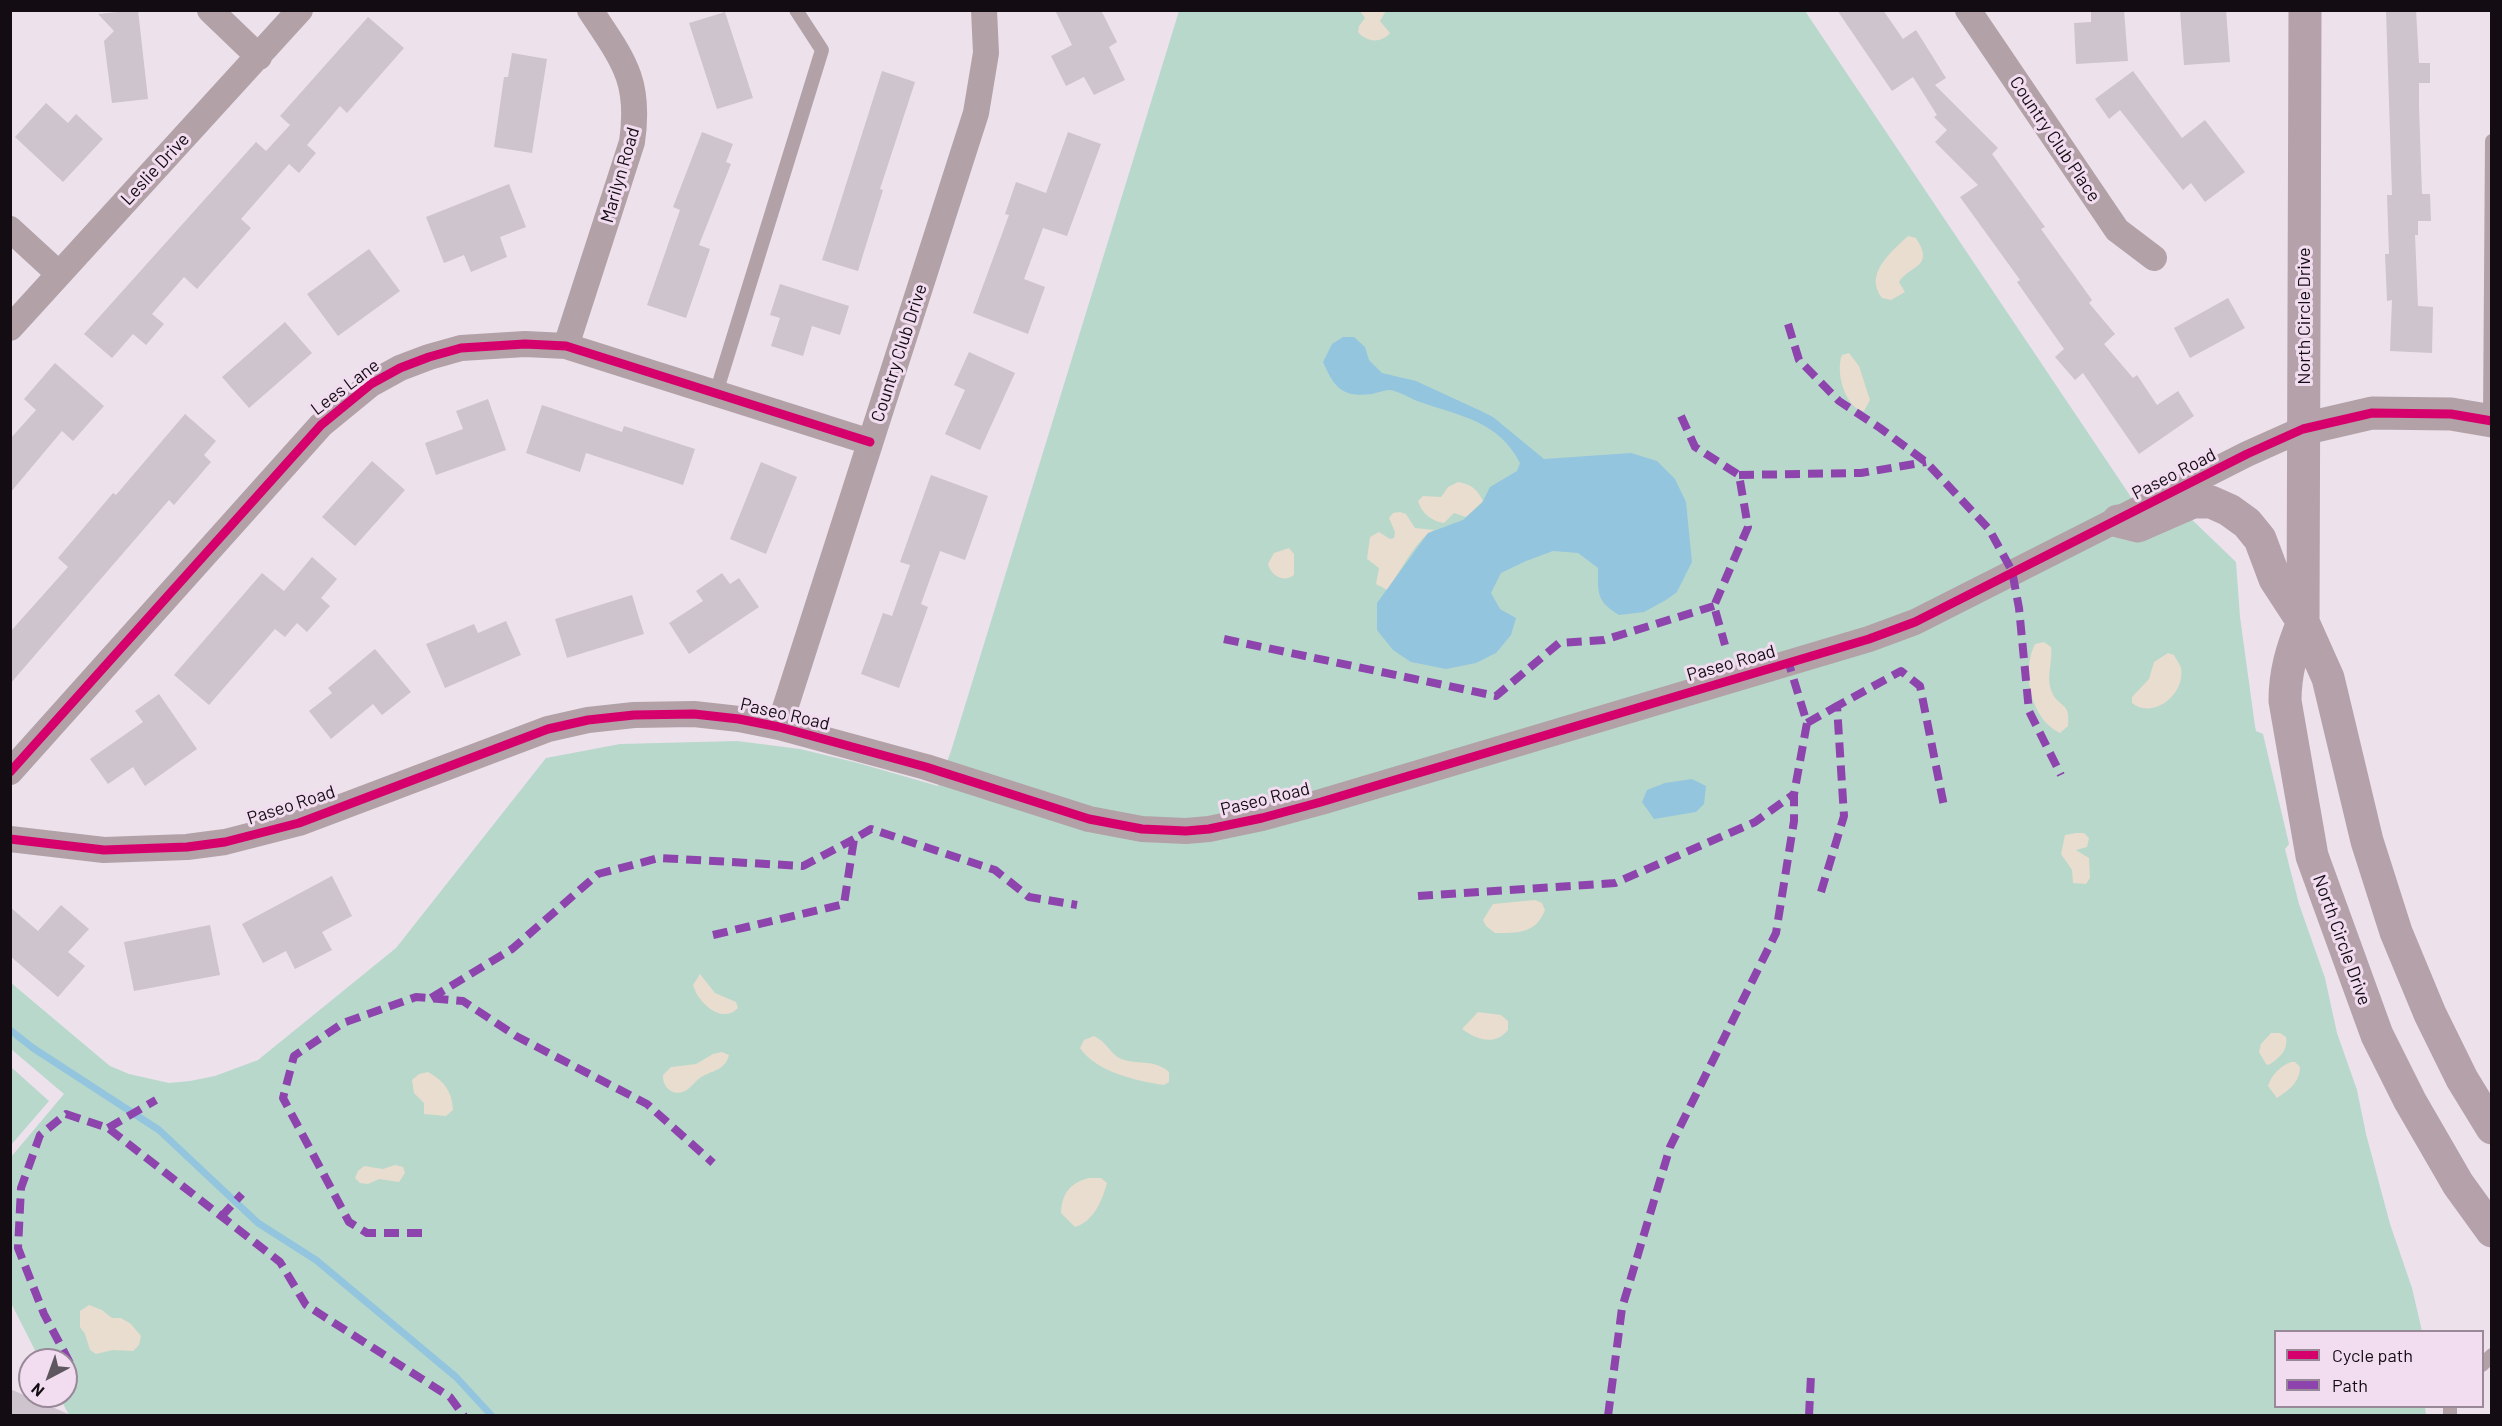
<!DOCTYPE html>
<style>
body{margin:0}
#map{position:relative;width:2502px;height:1426px;overflow:hidden;background:#ede1ec;font-family:Barlow,sans-serif}
canvas{display:block}
.frame{position:absolute;inset:0;border:12px solid #130c13;pointer-events:none}
.legend{position:absolute;left:2274px;top:1330px;width:210px;height:78px;box-sizing:border-box;background:#f2dcf0;border:2px solid #998998;margin:0;padding:8px 10px;list-style:none;font-size:18px;color:#130c13}
.legend li{display:flex;align-items:center;gap:12px;height:30px}
.legend b{width:30px;border:2px solid #998998}
.north{position:absolute;left:18px;top:1348px;width:60px;height:60px;box-sizing:border-box;background:#f2dcf0;border:2px solid #998998;border-radius:50%;rotate:221deg;font-size:16px;font-weight:700;line-height:24px;text-align:center;color:#130c13}
.north::after{content:'';display:block;margin:auto;width:21px;height:27px;background:#5f575f;clip-path:polygon(50% 0,100% 100%,50% 72%,0 100%)}
</style>
<div id="map">
<canvas width="2502" height="1426"></canvas>
<div class="frame"></div>
<ul class="legend">
<li><b style="height:8px;background:#d6006c"></b>Cycle path</li>
<li><b style="height:8px;background:#8e44ad"></b>Path</li>
</ul>
<div class="north">N</div>
</div>
<script>
const g = document.querySelector('canvas').getContext('2d');
g.lineJoin = 'round';
function fill(path, color) {
  g.fillStyle = color;
  g.fill(path, 'evenodd');
}
function strokePath(path, color, width, dash) {
  g.strokeStyle = color;
  g.lineWidth = width;
  g.lineCap = dash ? 'butt' : 'round';
  g.setLineDash(dash || []);
  g.stroke(path);
}
function drawText(font, color, halo, rows, align = 'center') {
  g.font = font + ' Barlow,sans-serif';
  g.lineWidth = 6;
  g.setLineDash([]);
  g.textBaseline = 'middle';
  g.strokeStyle = halo;
  g.fillStyle = color;
  for (const [text, x, y, turn = 0] of rows) {
    g.save();
    g.translate(x, y);
    g.rotate((+turn || 0) * Math.PI / 180);
    g.textAlign = isNaN(turn) ? turn : align;
    if (halo) g.strokeText(text, 0, 0);
    g.fillText(text, 0, 0);
    g.restore();
  }
}
fill(new Path2D(`
 M1179 11H1805L2129 494 2148 527 2185 513 2236 562 2240 617 2255 726 2256 731 2263 734 2289 844 2285 849 2299 904 2325 978 2337 1033 2357 1090 2366 1134 2390 1224 2412 1288 2422 1331 2276 1332V1406L2425 1407 2426 1415H69L59 1396H66V1360H40L11 1303V1157L64 1094 11 1049 10 982 98 1056 110 1066 129 1074 169 1083 190 1081 215 1076 258 1060 396 948 546 758 620 744 737 741 800 749 858 763 938 786 951 751Z
 M11 1067 49 1101 11 1145Z`), '#b8d8cc');
fill(new Path2D(`
 M1360 11H1386L1380 21 1390 33C1382 43 1367 43 1358 32L1359 26 1365 18Z
 M1908 236 1916 238C1935 268 1911 264 1899 282L1905 292 1891 300 1882 298C1863 274 1892 251 1908 236Z
 M1849 353 1859 366 1870 400 1864 411C1845 409 1835 371 1842 355Z
 M1458 482C1471 484 1477 489 1483 501L1466 517 1454 513 1444 523C1433 522 1421 513 1418 501L1423 496 1441 497 1448 487Z
 M1400 512 1406 514 1415 528 1434 530C1415 540 1400 573 1387 590L1376 584 1379 568 1367 559 1370 537 1379 532 1390 539 1394 538 1395 532 1389 518 1393 513Z
 M1289 548 1294 554V575C1284 583 1271 576 1268 564L1274 553Z
 M2044 642 2051 647C2053 662 2046 676 2051 690 2058 709 2071 700 2068 726L2060 733C2030 719 2021 671 2035 644Z
 M2168 653 2174 655C2176 659 2180 664 2181 668 2186 694 2153 720 2132 703V697L2149 679 2154 662Z
 M2076 833H2084L2089 838 2087 847 2076 850 2089 858 2090 878 2086 884 2073 883 2072 870 2061 854 2065 835Z
 M1535 900 1542 903 1545 910C1536 934 1517 933 1495 933L1486 926 1483 920 1493 904Z
 M700 974 715 993 736 1002 738 1008C722 1025 698 1003 693 985Z
 M1478 1012 1501 1015 1508 1021V1030C1495 1046 1477 1040 1462 1029Z
 M2271 1033H2280L2286 1037C2288 1051 2280 1057 2269 1065L2266 1064 2259 1052 2261 1044Z
 M1094 1036C1108 1043 1109 1052 1119 1058 1136 1066 1154 1058 1169 1072V1082L1164 1085C1137 1081 1096 1072 1080 1048L1084 1040Z
 M722 1052 729 1055C725 1071 712 1070 700 1078 695 1081 691 1088 685 1091 673 1097 662 1087 663 1075L671 1067 696 1064 713 1054Z
 M2291 1062H2295L2300 1067C2300 1082 2289 1090 2277 1098L2268 1086C2271 1076 2280 1066 2291 1062Z
 M428 1072C444 1081 452 1091 453 1110L446 1116 424 1114V1103L414 1093 412 1080 419 1074Z
 M395 1165 403 1167 405 1173 399 1182 379 1179 368 1184 360 1183 355 1178 358 1171 364 1166 383 1169Z
 M1089 1178H1101L1107 1183C1102 1201 1094 1221 1075 1227L1061 1213C1062 1193 1070 1183 1089 1178Z
 M89 1305 102 1310 112 1318H121L131 1324 141 1336 139 1345 133 1351 113 1350 96 1354 90 1350 85 1334 80 1327V1311Z`), '#e8ddce');
fill(new Path2D(`
 M1343 337H1354L1365 347 1369 360 1382 373 1416 381 1481 411 1493 417 1544 459 1631 453 1657 461 1675 479 1686 502 1692 562 1677 592 1666 600 1644 612 1619 615C1596 601 1598 593 1598 568L1578 553 1553 551 1526 561 1501 573 1491 593 1500 609 1516 618 1511 635 1496 653 1476 663 1446 669 1411 662 1393 650 1377 630V603L1428 533 1463 520 1482 503 1490 487 1517 471 1520 463C1499 421 1460 416 1420 402 1411 399 1399 391 1390 390 1384 390 1377 393 1372 394 1342 398 1334 387 1323 362L1332 344Z
 M1692 779 1706 786 1704 804 1696 812 1654 819 1642 802 1647 790 1665 783Z`), '#94c5de');
strokePath(new Path2D(`
 M10 1030 33 1048 159 1130 258 1223 316 1260 456 1377 492 1416`), '#94c5de', 7);
fill(new Path2D(`
 M138 10 148 99 112 103 104 41 114 31 98 14Z
 M1055 10H1101L1117 42 1109 47 1125 80 1094 95 1084 77 1066 86 1051 56 1072 45Z
 M1837 10H1883L1903 39 1916 30 1946 78 1935 85 1998 148 1992 154 2045 227 2041 229 2092 300 2089 303 2115 334 2104 344 2133 378 2137 375 2157 405 2178 391 2194 416 2139 454 2083 373 2075 380 2055 357 2064 349 2017 282 2020 280 1960 197 1978 185 1935 142 1947 130 1934 117 1937 115 1913 77 1892 91Z
 M2091 10H2124L2128 61 2076 64 2074 23 2091 22Z
 M2180 10H2226L2230 62 2184 65Z
 M2386 10H2416L2419 63H2430V83H2419V106L2422 194H2430L2431 221H2418V235H2415L2418 306 2433 307 2432 353 2390 351 2392 300 2387 301 2385 254H2389L2387 195H2392Z
 M725 12 753 98 717 109 689 23Z
 M368 17 404 48 347 113 340 106 307 145 316 153 299 173 289 164 241 219 251 228 197 289 184 277 152 314 164 324 146 345 133 334 112 358 84 334 256 142 266 151 290 125 280 116Z
 M512 53 547 59 532 153 494 147 504 77H508Z
 M882 71 915 82 880 189 883 190 858 271 822 260Z
 M2133 71 2182 138 2205 120 2245 172 2205 202 2191 183 2183 190 2120 110 2109 119 2095 99Z
 M46 103 68 123 76 114 103 139 63 182 15 137Z
 M702 132 733 144 726 162 731 164 699 245 710 249 686 318 647 305 680 210 673 207Z
 M1068 132 1101 144 1067 236 1043 228 1024 279 1045 287 1028 334 973 313 1009 215 1005 214 1016 182 1046 193Z
 M509 184 526 227 500 237 507 257 471 272 464 255 444 263 426 217Z
 M369 249 400 291 338 336 307 294Z
 M780 284 849 306 840 335 812 326 803 356 771 346 780 318 770 315Z
 M2228 298 2245 328 2190 358 2174 328Z
 M285 322 312 353 249 408 222 377Z
 M969 352 1015 373 980 450 945 434 965 390 954 385Z
 M55 363 104 406 73 441 62 431 10 493V439L36 410 24 399Z
 M488 399 506 450 436 475 425 443 463 429 456 411Z
 M542 405 622 432 624 426 695 449 683 485 586 453 580 472 526 453Z
 M185 414 216 441 204 455 211 462 174 505 169 500 10 684V632L68 567 58 558 113 493 116 495Z
 M372 461 405 490 355 546 322 517Z
 M761 462 797 477 766 554 730 539Z
 M931 475 988 496 965 560 940 551 921 604 928 607 899 688 861 674 883 613 892 616 910 565 900 562Z
 M312 557 337 579 321 598 330 606 307 632 297 623 285 637 275 629 209 705 174 675 262 573 284 591Z
 M722 573 730 584 739 578 759 607 689 654 669 623 703 601 696 591Z
 M632 595 644 634 567 658 555 619Z
 M506 621 521 655 445 688 426 644 474 624 478 633Z
 M375 649 411 692 382 715 373 704 331 739 309 711 332 693 328 688Z
 M159 694 197 749 145 786 133 767 108 784 90 759 143 722 135 711Z
 M332 876 352 916 322 932 332 950 295 969 286 951 263 963 242 924Z
 M61 905 89 929 68 952 85 966 58 997 10 956V907L38 931Z
 M210 925 220 975 134 991 124 942Z
 M10 1389 73 1416H10Z`), '#cdc4ce');
strokePath(new Path2D(`
 M716 393 822 50 796 10
 M2490 420 2492 141
 M2482 1365 2492 1355
 M2450 1416V1406`), '#b2a1a6', 14);
strokePath(new Path2D(`
 M210 10 259 57
 M1968 10 2117 230 2154 258
 M10 229 59 274
 M10 328 300 10
 M566 346 632 142C641 80 623 60 590 10
 M779 727 976 113 986 53 984 10
 M10 772 321 425 371 384 400 368 429 357 461 348 525 344 566 346 870 442
 M10 839 104 850 187 847 225 842 299 823 548 729 588 720 634 715 694 714 739 719 779 727 926 767 1089 819 1142 829 1186 831 1209 829 1262 818 1321 802 1869 639 1915 622 2247 454 2303 429`), '#b2a1a6', 26);
strokePath(new Path2D(`
 M2303 429 2372 413 2451 414 2492 421`), '#b2a1a6', 33);
strokePath(new Path2D(`
 M2305 10 2303 622C2292 649 2285 672 2285 701L2312 856 2377 1035 2410 1101 2458 1184 2492 1231
 M2118 521 2138 526 2193 502H2211L2229 510 2247 523 2260 539 2275 579 2303 622 2328 678 2367 841 2396 932 2430 1014 2462 1079 2492 1128`), '#b4a1aa', 33);
strokePath(new Path2D(`
 M1788 324 1799 360 1839 401 1880 428 1926 462 1989 529 2012 571 2019 608 2029 711 2061 775
 M1681 416 1695 447 1739 475 1748 527 1714 606 1725 645
 M1739 475 1861 473 1926 462
 M1224 639 1496 696 1559 643 1604 640 1714 606
 M1807 723 1837 706
 M1821 892 1844 816 1837 706 1901 671 1920 686 1944 806
 M1418 896 1615 883 1755 822 1794 794
 M713 935 844 904 854 839 871 829 995 870 1029 897 1077 905
 M431 998 512 949 598 874 659 858 803 866 854 839
 M108 1128 156 1100
 M221 1217 242 1194
 M422 1233H367L349 1222 283 1098 294 1056 343 1023 416 997 463 1001 516 1036 647 1104 713 1163
 M70 1363 44 1314 18 1248 21 1188 40 1135 66 1114 108 1128 280 1262 306 1305 450 1397 464 1416
 M1608 1416 1622 1308 1670 1147 1776 933 1794 821V794L1807 723 1789 664
 M1809 1416 1811 1375`), '#8e44ad', 8, [15, 8]);
strokePath(new Path2D(`
 M10 772 321 425 371 384 400 368 429 357 461 348 525 344 566 346 870 442
 M10 839 104 850 187 847 225 842 299 823 548 729 588 720 634 715 694 714 739 719 779 727 926 767 1089 819 1142 829 1186 831 1209 829 1262 818 1321 802 1869 639 1915 622 2247 454 2303 429 2372 413 2451 414 2492 421`), '#d6006c', 9);
drawText('18px', '#130c13', '#f2dcf0', [
 ["Country Club Place",2055,139,56],
 ["Leslie Drive",155,169,-47],
 ["Marilyn Road",620,175,-74],
 ["North Circle Drive",2304,316,-90],
 ["Country Club Drive",899,353,-72],
 ["Lees Lane",345,387,-37],
 ["Paseo Road",2174,474,-27],
 ["Paseo Road",1731,663,-16],
 ["Paseo Road",785,714,13],
 ["Paseo Road",1265,799,-14],
 ["Paseo Road",291,805,-18],
 ["North Circle Drive",2342,940,70]
]);
</script>
